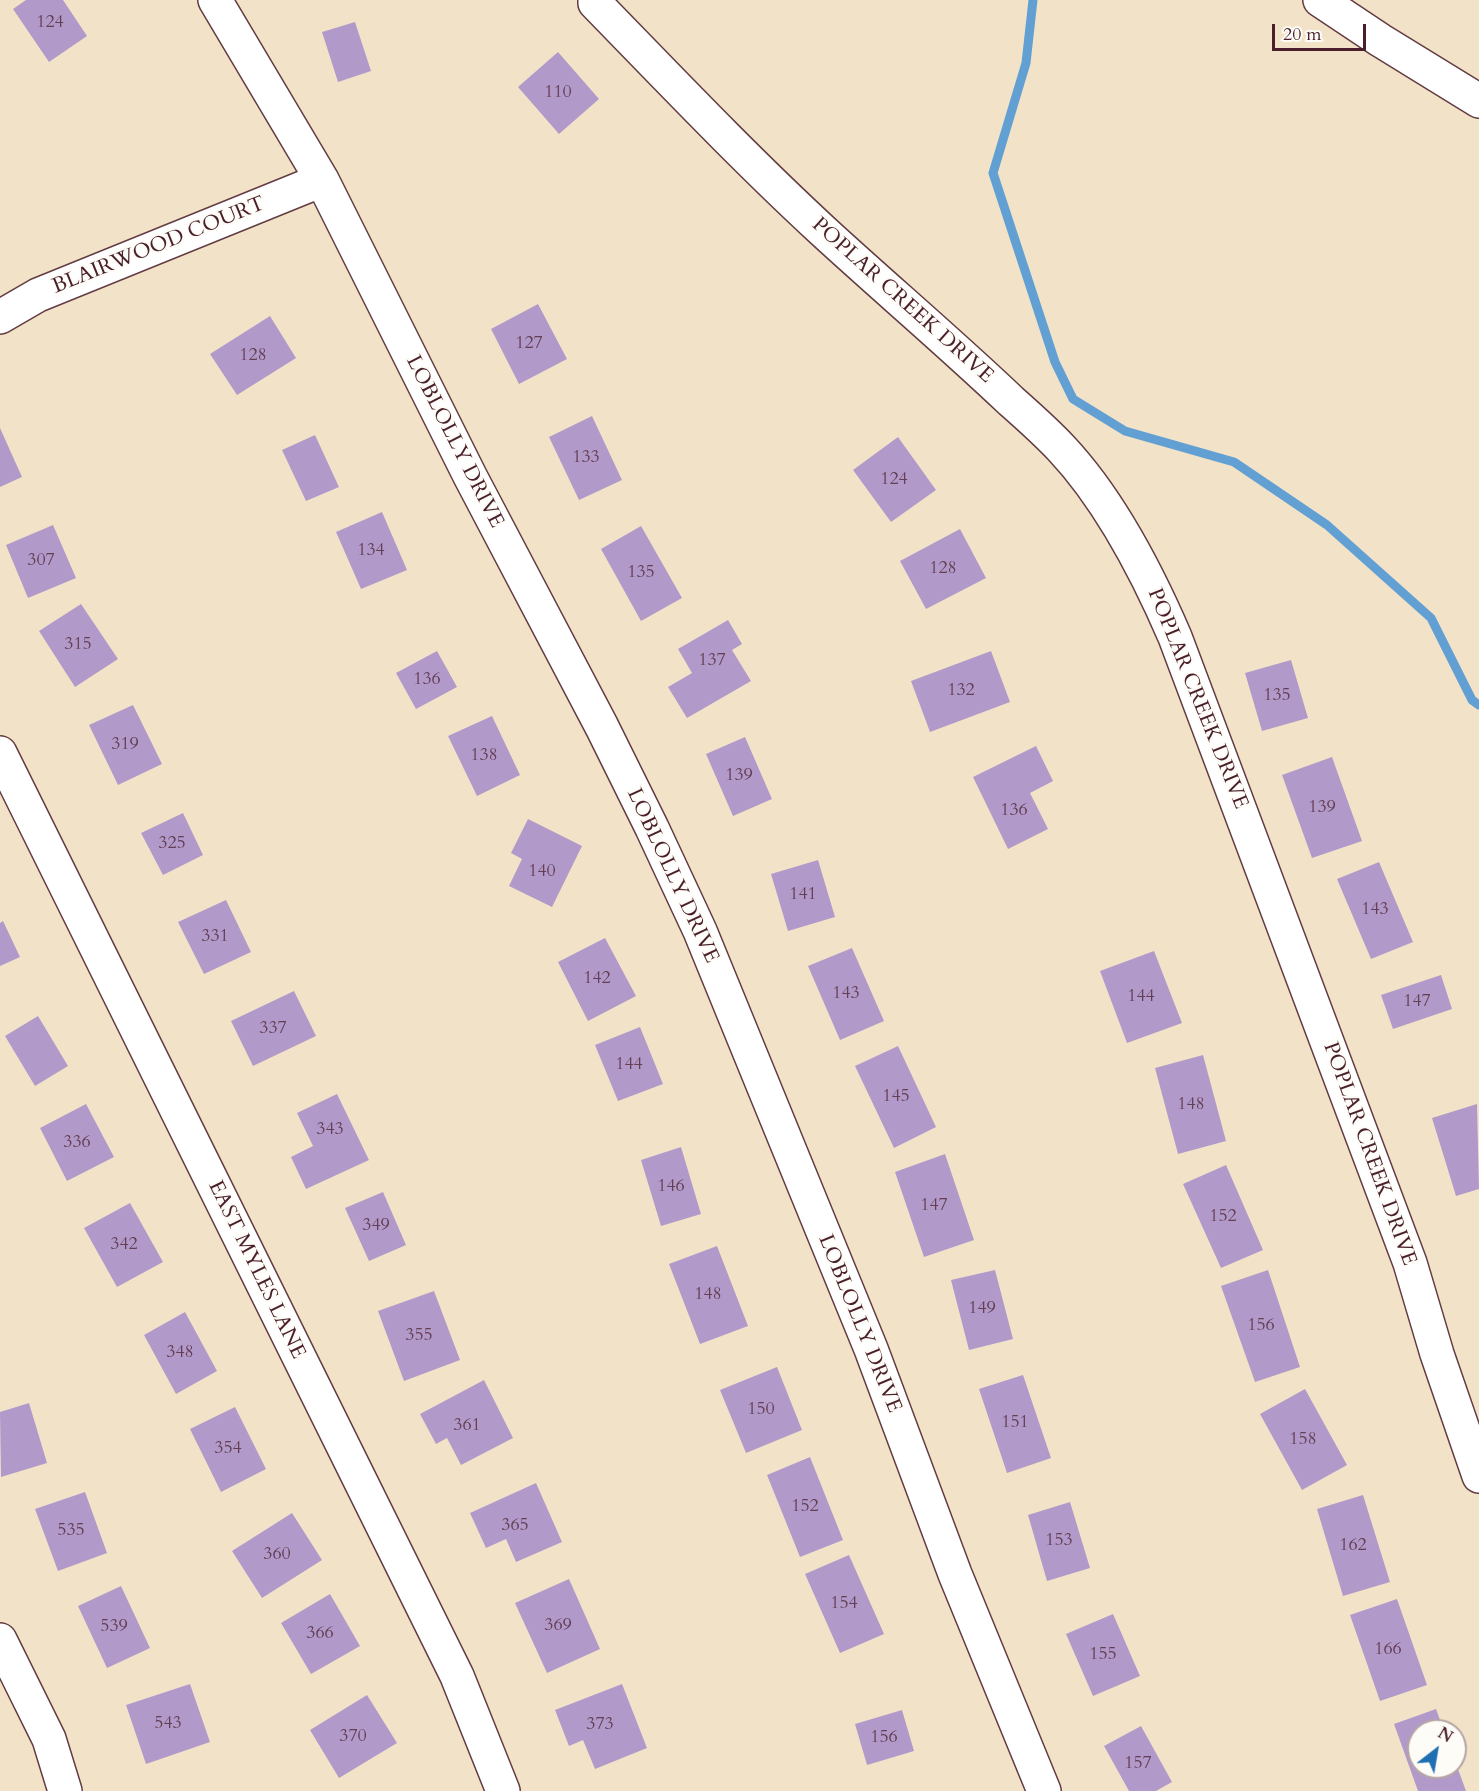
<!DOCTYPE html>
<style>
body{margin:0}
#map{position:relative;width:1479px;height:1791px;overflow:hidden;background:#f2e3c8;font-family:Cardo,serif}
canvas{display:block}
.north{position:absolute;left:1407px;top:1719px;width:60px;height:60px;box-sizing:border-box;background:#fdfcf7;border:2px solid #b5a4a5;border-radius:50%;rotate:31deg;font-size:16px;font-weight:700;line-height:24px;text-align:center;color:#4a1f2b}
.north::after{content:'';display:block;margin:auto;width:21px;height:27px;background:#1f6fb2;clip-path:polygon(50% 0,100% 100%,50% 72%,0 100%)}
.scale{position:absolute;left:1272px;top:24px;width:94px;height:27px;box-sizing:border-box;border:3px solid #4a1f2b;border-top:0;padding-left:8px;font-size:18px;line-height:21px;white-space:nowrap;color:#4a1f2b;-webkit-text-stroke:4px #fdfcf7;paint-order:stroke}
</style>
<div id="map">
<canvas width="1479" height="1791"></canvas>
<div class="north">N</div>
<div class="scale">20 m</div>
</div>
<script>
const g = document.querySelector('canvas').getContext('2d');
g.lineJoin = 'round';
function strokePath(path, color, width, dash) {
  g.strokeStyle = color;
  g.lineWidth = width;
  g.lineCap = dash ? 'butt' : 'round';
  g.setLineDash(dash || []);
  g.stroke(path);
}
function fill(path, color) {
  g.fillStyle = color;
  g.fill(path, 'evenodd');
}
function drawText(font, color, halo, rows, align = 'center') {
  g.font = font + ' Cardo,serif';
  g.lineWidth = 4.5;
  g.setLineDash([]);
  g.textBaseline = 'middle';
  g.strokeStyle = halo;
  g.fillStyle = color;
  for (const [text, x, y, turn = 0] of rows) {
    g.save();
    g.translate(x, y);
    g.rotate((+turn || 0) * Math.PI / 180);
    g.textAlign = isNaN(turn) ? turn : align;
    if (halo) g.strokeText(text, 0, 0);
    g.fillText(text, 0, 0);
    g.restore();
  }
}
strokePath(new Path2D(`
 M1033 0 1026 63 993 173 1055 362 1073 399 1125 431 1234 462 1327 525 1431 618 1472 700 1479 705`), '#62a0d4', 9);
fill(new Path2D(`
 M26 0H63L87 36 49 62 13 9Z
 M355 22 371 71 338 82 322 32Z
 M558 52 599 99 559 134 518 87Z
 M538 304 567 359 519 384 491 329Z
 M270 316 296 358 237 395 210 354Z
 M592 416 622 480 579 500 549 437Z
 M0 428 22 477 0 487Z
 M315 435 339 487 306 501 282 450Z
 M898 437 936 490 891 522 853 470Z
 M382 512 407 570 361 589 336 532Z
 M53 525 76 578 28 598 6 545Z
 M641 526 682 598 641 621 601 549Z
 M960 529 986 578 926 609 900 561Z
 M81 604 118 659 75 687 39 631Z
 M728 620 742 644 732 650 751 681 687 718 668 687 692 673 678 649Z
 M437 651 457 687 416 709 396 673Z
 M991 651 1010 702 930 732 911 681Z
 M1291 660 1308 718 1262 731 1245 673Z
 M133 705 162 764 118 785 89 725Z
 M492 716 520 775 477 796 448 736Z
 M745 737 772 799 733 816 706 754Z
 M1036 746 1053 781 1030 793 1048 829 1008 849 973 777Z
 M1332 757 1362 841 1312 858 1282 775Z
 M183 813 203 855 163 875 141 833Z
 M528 819 582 846 552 907 509 886 522 859 511 853Z
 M818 860 835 917 788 931 771 874Z
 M1379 862 1413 942 1371 959 1337 879Z
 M226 900 251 952 204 974 178 922Z
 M3 921 20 957 0 966V923Z
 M605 938 636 996 588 1021 558 962Z
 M852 948 884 1021 840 1040 808 966Z
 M1154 951 1182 1023 1127 1043 1100 971Z
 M1441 975 1452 1009 1393 1029 1381 995Z
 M294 991 316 1036 253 1066 231 1021Z
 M38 1016 68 1066 35 1086 5 1036Z
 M640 1027 663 1084 618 1101 595 1045Z
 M898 1046 936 1127 894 1148 855 1066Z
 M1203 1055 1226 1141 1178 1154 1155 1068Z
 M337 1094 369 1160 306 1189 291 1157 313 1146 297 1113Z
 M86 1104 114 1157 67 1181 40 1128Z
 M1477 1104 1479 1189 1456 1196 1432 1118Z
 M681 1147 701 1214 661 1226 641 1160Z
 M945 1154 974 1240 924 1257 895 1172Z
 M1226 1165 1263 1250 1221 1268 1183 1184Z
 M383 1192 406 1245 369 1261 345 1208Z
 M130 1203 163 1262 117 1287 84 1228Z
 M717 1246 748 1326 700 1344 669 1264Z
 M995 1270 1013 1339 969 1350 951 1280Z
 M1268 1270 1300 1367 1255 1382 1221 1286Z
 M434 1291 460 1360 404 1381 378 1311Z
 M185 1312 217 1371 176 1394 144 1335Z
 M777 1367 802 1430 746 1453 720 1390Z
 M1023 1375 1051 1458 1007 1473 979 1389Z
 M484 1380 513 1438 461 1465 447 1438 436 1444 420 1414Z
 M1305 1389 1347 1465 1302 1490 1260 1414Z
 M29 1403 47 1463 1 1477 0 1412Z
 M235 1407 266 1469 221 1492 190 1429Z
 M810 1457 843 1540 800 1557 767 1475Z
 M536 1483 562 1542 516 1562 506 1539 486 1548 470 1513Z
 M85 1492 107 1553 58 1571 35 1509Z
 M1363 1495 1390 1582 1343 1596 1317 1509Z
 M1070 1502 1090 1568 1047 1581 1028 1515Z
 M292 1513 322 1560 262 1598 232 1551Z
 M849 1555 884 1634 840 1653 805 1574Z
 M569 1579 600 1649 547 1673 515 1603Z
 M121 1586 150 1648 107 1668 78 1606Z
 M330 1594 360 1646 311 1674 281 1623Z
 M1397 1599 1427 1685 1380 1701 1350 1615Z
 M1113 1614 1140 1676 1093 1696 1066 1634Z
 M190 1684 210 1742 146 1764 126 1705Z
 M622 1684 647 1748 595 1769 583 1740 569 1746 555 1710Z
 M367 1695 397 1743 339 1778 310 1730Z
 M1436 1709 1444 1731H1419V1767H1455V1761L1466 1791H1418L1394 1724Z
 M902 1710 914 1751 867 1765 855 1724Z
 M1141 1726 1172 1782 1156 1791H1129L1104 1746Z`), '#b19aca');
const minor = new Path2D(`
 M215 0 322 180 470 476 602 727 652 828 700 931 871 1349 955 1574 1044 1791
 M595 0V3C670 80 744 158 823 231 885 288 950 343 1011 401 1028 416 1045 431 1061 448 1109 499 1147 572 1175 637L1410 1263 1437 1354 1479 1476
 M1320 0 1380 40 1479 101
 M0 317 38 295 322 180
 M0 753 457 1676 503 1791
 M0 1640 49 1739 65 1791`);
strokePath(minor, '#633c43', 36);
strokePath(minor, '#fff', 33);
drawText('18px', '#643e53', null, [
 ["124",50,23],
 ["110",558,93],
 ["127",529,344],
 ["128",253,356],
 ["133",586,458],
 ["124",894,480],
 ["134",371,551],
 ["307",41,561],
 ["128",943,569],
 ["135",641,573],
 ["315",78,645],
 ["137",712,661],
 ["136",427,680],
 ["132",961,691],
 ["135",1277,696],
 ["319",125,745],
 ["138",484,756],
 ["139",739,776],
 ["139",1322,808],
 ["136",1014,811],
 ["325",172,844],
 ["140",542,872],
 ["141",803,895],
 ["143",1375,910],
 ["331",215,937],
 ["142",597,979],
 ["143",846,994],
 ["144",1141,997],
 ["147",1417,1002],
 ["337",273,1029],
 ["144",629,1065],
 ["145",896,1097],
 ["148",1191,1105],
 ["343",330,1130],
 ["336",77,1143],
 ["146",671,1187],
 ["147",934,1206],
 ["152",1223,1217],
 ["349",376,1226],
 ["342",124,1245],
 ["148",708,1295],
 ["149",982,1309],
 ["156",1261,1326],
 ["355",419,1336],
 ["348",180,1353],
 ["150",761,1410],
 ["151",1015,1423],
 ["361",467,1426],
 ["158",1303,1440],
 ["354",228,1449],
 ["152",805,1507],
 ["365",515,1526],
 ["535",71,1531],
 ["153",1059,1541],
 ["162",1353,1546],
 ["360",277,1555],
 ["154",844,1604],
 ["369",558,1626],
 ["539",114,1627],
 ["366",320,1634],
 ["166",1388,1650],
 ["155",1103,1655],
 ["543",168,1724],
 ["373",600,1725],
 ["370",353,1737],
 ["156",884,1738],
 ["157",1138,1764]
]);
drawText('21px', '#4a1f2b', '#fdfcf7', [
 ["BLAIRWOOD COURT",159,246,-22],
 ["POPLAR CREEK DRIVE",902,301,42],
 ["LOBLOLLY DRIVE",454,442,63],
 ["POPLAR CREEK DRIVE",1197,699,68],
 ["LOBLOLLY DRIVE",672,876,65],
 ["POPLAR CREEK DRIVE",1369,1154,70],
 ["EAST MYLES LANE",256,1270,64],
 ["LOBLOLLY DRIVE",859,1324,68]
]);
</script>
